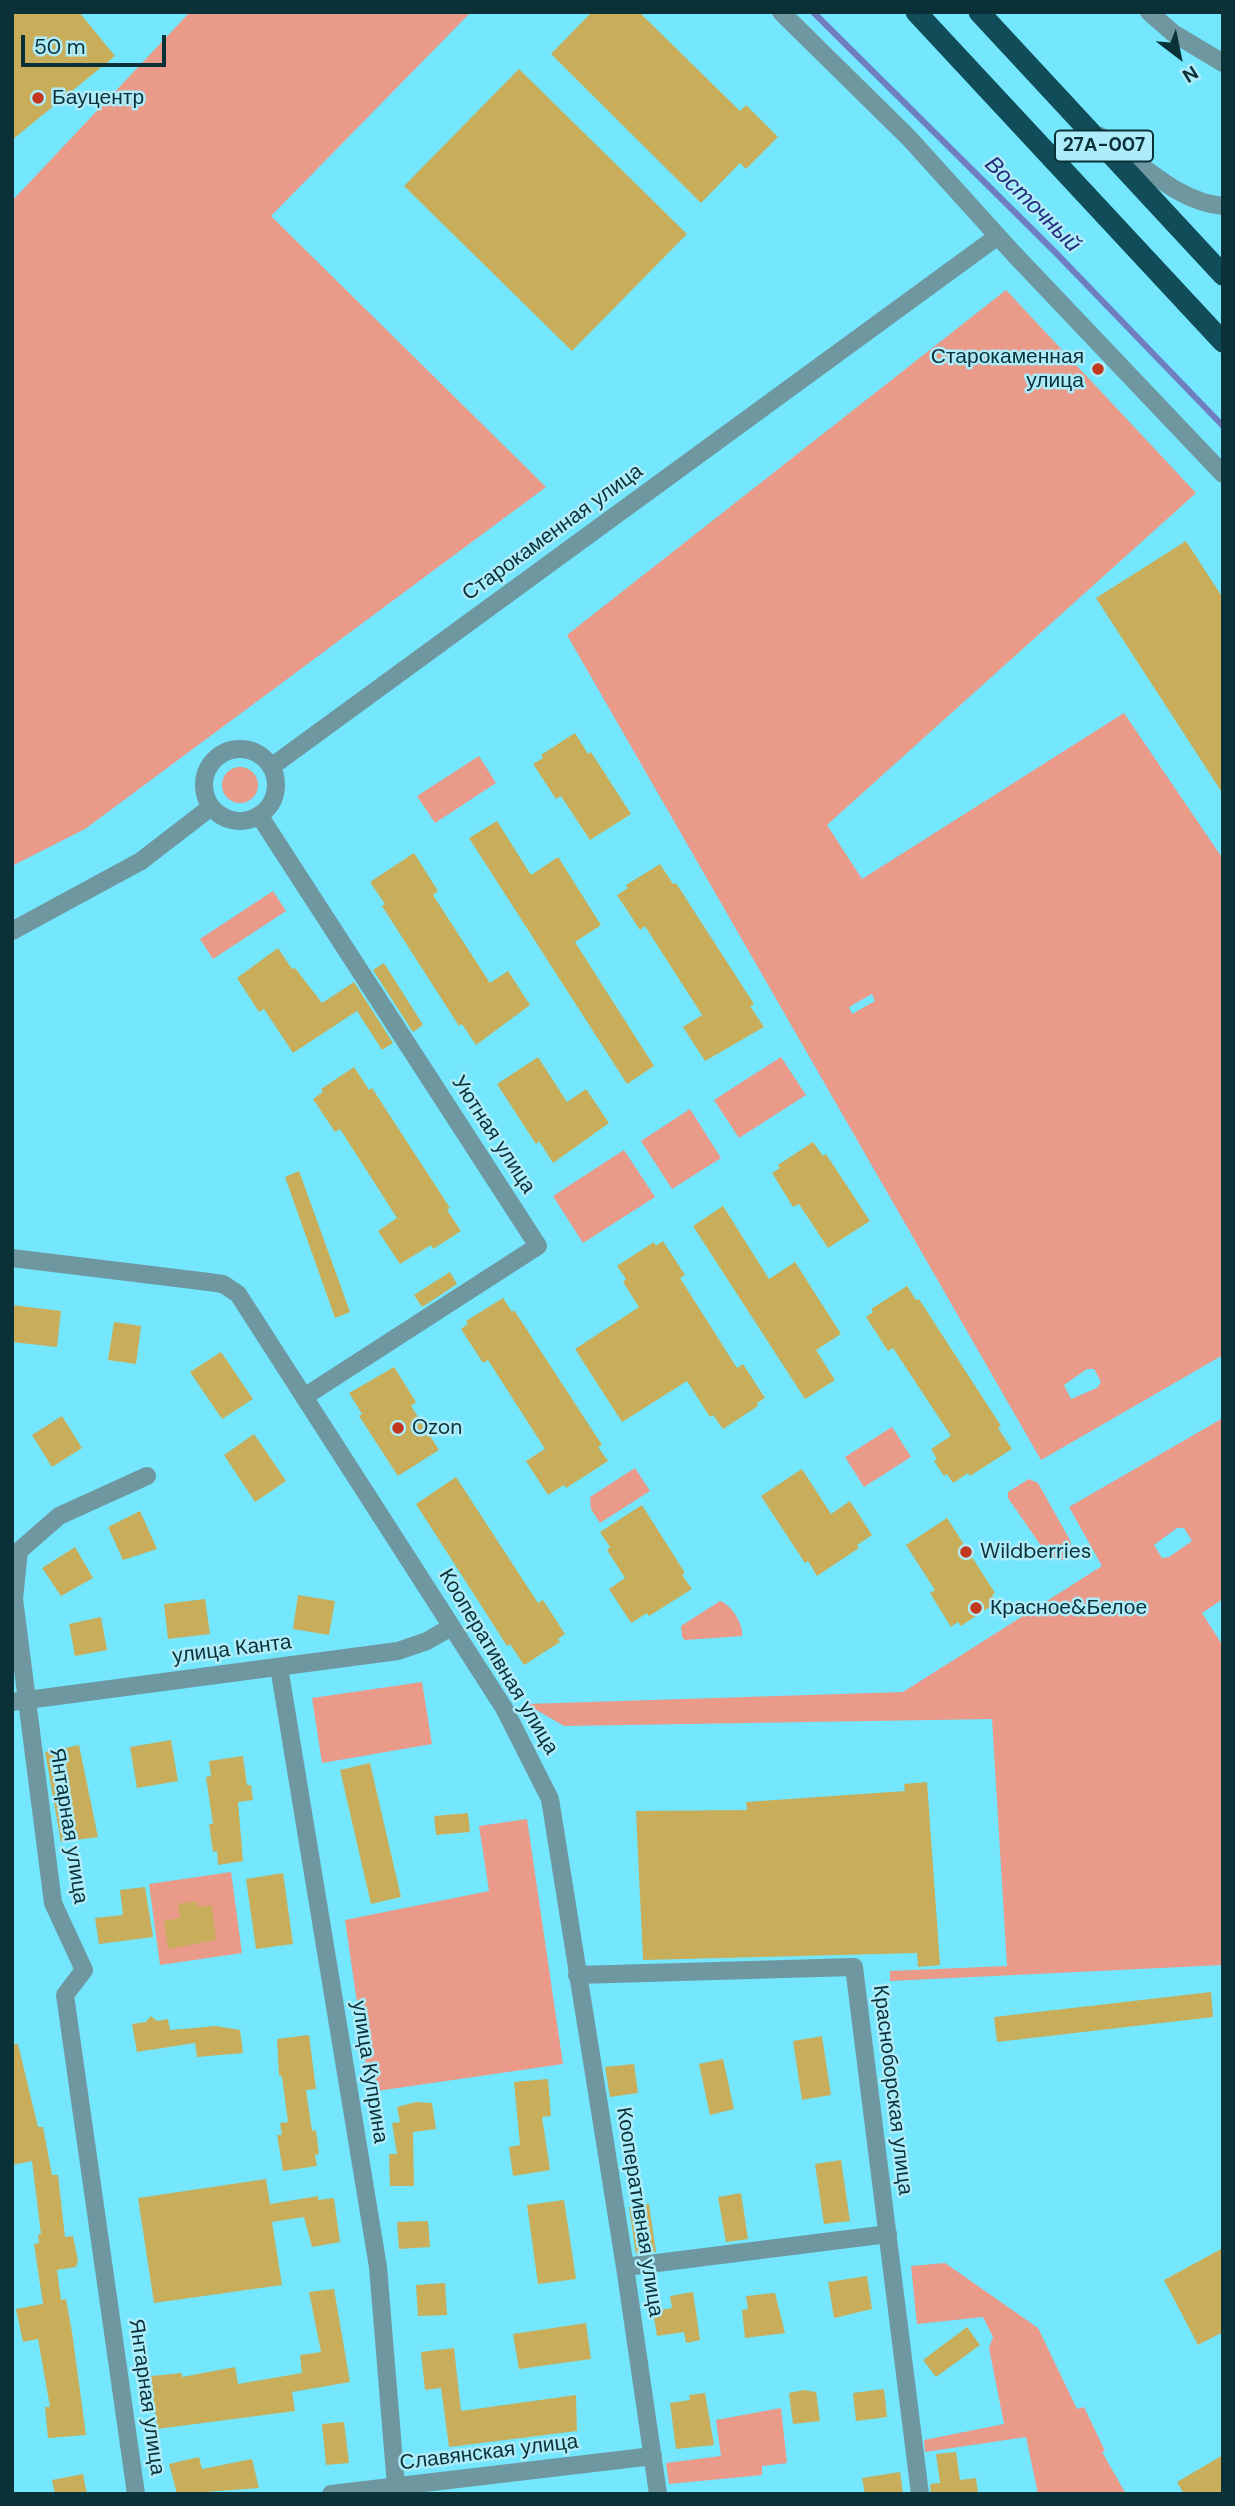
<!DOCTYPE html>
<meta charset="utf-8">
<style>
body{margin:0}
#map{position:relative;width:1235px;height:2506px;overflow:hidden;background:#74e6fd;font-family:"DM Sans",sans-serif}
canvas{display:block}
.frame{position:absolute;inset:0;border:14px solid #0b3138;pointer-events:none}
.north{position:absolute;left:1144px;top:21px;width:70px;height:70px;-webkit-text-stroke:5px #aeecf9;paint-order:stroke;rotate:148deg;font-size:19px;font-weight:700;line-height:28px;text-align:center;color:#0b3138}
.north::after{content:'';display:block;margin:auto;width:24px;height:32px;background:#0b3138;clip-path:polygon(50% 0,100% 100%,50% 72%,0 100%)}
.scale{position:absolute;left:21px;top:35px;width:145px;height:32px;box-sizing:border-box;border:4px solid #0b3138;border-top:0;padding-left:9px;font-size:21px;line-height:24px;white-space:nowrap;color:#0b3138;-webkit-text-stroke:5px #aeecf9;paint-order:stroke}
</style>
<div id="map">
<canvas width="1235" height="2506"></canvas>
<div class="frame"></div>
<div class="north">N</div>
<div class="scale">50 m</div>
</div>
<script>
const g = document.querySelector('canvas').getContext('2d');
g.lineJoin = 'round';
function fill(path, color) {
  g.fillStyle = color;
  g.fill(path, 'evenodd');
}
function strokePath(path, color, width, dash) {
  g.strokeStyle = color;
  g.lineWidth = width;
  g.lineCap = dash ? 'butt' : 'round';
  g.setLineDash(dash || []);
  g.stroke(path);
}
function drawText(font, color, halo, rows, align = 'center') {
  g.font = font + ' "DM Sans",sans-serif';
  g.lineWidth = 5;
  g.setLineDash([]);
  g.textBaseline = 'middle';
  g.strokeStyle = halo;
  g.fillStyle = color;
  for (const [text, x, y, turn = 0] of rows) {
    g.save();
    g.translate(x, y);
    g.rotate((+turn || 0) * Math.PI / 180);
    g.textAlign = isNaN(turn) ? turn : align;
    if (halo) g.strokeText(text, 0, 0);
    g.fillText(text, 0, 0);
    g.restore();
  }
}
fill(new Path2D(`
 M190 12H471L271 216 546 487 85 829 12 866V201Z
 M1006 290 1196 493 827 825 862 879 1124 713 1223 859V1355L1041 1460 567 635ZM872 994 875 1001 852 1014 849 1007ZM1087 1369H1094L1101 1382 1097 1388 1071 1399 1064 1385Z
 M479 756 496 783 435 823 417 796Z
 M222 785a18 18 0 1 1 36 0a18 18 0 1 1-36 0Z
 M273 891 286 911 213 959 200 939Z
 M781 1057 806 1095 739 1138 714 1100Z
 M690 1109 721 1158 672 1189 641 1141Z
 M624 1150 655 1197 583 1243 553 1196Z
 M1223 1418V1599L1202 1613 1223 1646V1965L890 1981V1971L1007 1966 992 1719 564 1726 526 1704 903 1692 1102 1566 1069 1507ZM1177 1528H1184L1192 1541 1169 1557 1162 1558 1154 1545Z
 M892 1427 911 1457 864 1487 845 1457Z
 M635 1468 650 1491 600 1523 591 1509 590 1497Z
 M1029 1479 1038 1483 1071 1542 1070 1553 1062 1560 1048 1556 1008 1498V1492Z
 M720 1601C731 1604 744 1625 742 1636L685 1640 682 1637 681 1626Z
 M422 1682 432 1744 322 1763 312 1698Z
 M527 1819 563 2064 370 2092 345 1920 489 1891 479 1826Z
 M231 1872 242 1953 160 1965 149 1884Z
 M945 2263 1038 2328 1077 2409 1084 2407 1105 2451 1102 2452 1126 2494H1038L1026 2437 925 2452 924 2440 1004 2424 989 2348 993 2337 983 2317 917 2324 911 2266Z
 M781 2408 787 2463 762 2466V2475L669 2484 666 2463 721 2456 716 2420Z`), '#e99a89');
strokePath(new Path2D(`
 M813 12 1056 253 1223 426`), '#6e7ec0', 6);
fill(new Path2D(`
 M12 12H79L115 56 12 140Z
 M592 12H639L740 111 746 105 778 137 746 169 740 163 701 203 551 54Z
 M519 69 687 234 572 351 404 186Z
 M1186 541 1223 598V794L1096 598Z
 M575 733 588 754 591 752 631 814 590 840 561 796 556 799 533 764 543 758 541 755Z
 M497 821 531 875 558 857 601 925 575 942 654 1066 627 1084 469 838Z
 M414 853 438 891 433 895 490 983 508 971 530 1005 476 1045 462 1024 459 1026 382 906 385 904 370 882Z
 M660 864 673 884 676 883 754 1004 750 1006 764 1027 705 1061 683 1027 702 1015 645 926 640 930 617 895 628 888 626 885Z
 M278 948 292 969 295 968 322 1003 354 982 393 1043 382 1050 357 1011 293 1053 264 1009 259 1012 237 978Z
 M384 963 423 1025 413 1032 373 970Z
 M538 1057 567 1102 586 1089 609 1123 553 1163 539 1141 536 1144 497 1084Z
 M354 1067 369 1090 372 1088 450 1208 447 1210 461 1231 433 1249 431 1245 400 1264 378 1231 397 1218 340 1129 335 1132 313 1099 323 1092 321 1089Z
 M813 1142 823 1156 826 1154 870 1221 828 1248 799 1204 793 1207 772 1173 780 1168 778 1165Z
 M299 1171 350 1312 335 1318 285 1177Z
 M723 1206 769 1279 795 1262 841 1334 816 1350 835 1380 805 1399 693 1226Z
 M663 1241 685 1275 680 1278 737 1368 743 1364 765 1398 757 1403 758 1406 723 1429 713 1415 710 1417 687 1381 622 1422 575 1349 639 1307 623 1282 626 1279 617 1266 654 1242 656 1246Z
 M450 1272 457 1284 422 1307 414 1295Z
 M907 1286 916 1300 919 1299 1001 1426 998 1428 1012 1449 970 1476 968 1473 953 1483 947 1474 944 1476 934 1461 937 1459 931 1449 951 1436 893 1348 888 1351 866 1317 873 1312 871 1309Z
 M503 1298 512 1312 514 1310 602 1445 598 1447 608 1461 566 1488 564 1485 548 1495 526 1461 545 1449 488 1360 483 1363 461 1329 468 1324 466 1321Z
 M12 1305 61 1311 57 1347 12 1342Z
 M114 1322 141 1326 136 1364 108 1360Z
 M221 1352 253 1399 222 1419 190 1372Z
 M394 1367 416 1402 411 1406 439 1450 398 1476 359 1416 362 1414 349 1393Z
 M62 1416 82 1448 52 1467 32 1435Z
 M254 1434 286 1481 255 1502 224 1455Z
 M802 1469 831 1514 850 1501 872 1535 857 1545 859 1548 817 1576 808 1561 805 1563 761 1496Z
 M456 1477 538 1603 543 1600 565 1634 558 1639 560 1642 524 1665 510 1644 507 1646 416 1504Z
 M642 1505 685 1573 682 1575 692 1589 649 1616 647 1613 631 1623 609 1589 625 1578 607 1550 610 1547 600 1532Z
 M140 1511 157 1549 123 1560 108 1527Z
 M947 1518 995 1593 992 1595 997 1602 961 1626 958 1622 951 1627 930 1593 935 1590 906 1545Z
 M75 1547 93 1578 61 1596 42 1568Z
 M298 1595 335 1601 329 1635 293 1629Z
 M205 1599 210 1634 168 1639 164 1604Z
 M101 1617 107 1650 75 1656 69 1624Z
 M171 1740 178 1781 137 1788 130 1747Z
 M79 1745 98 1837 61 1842 45 1752Z
 M243 1756 247 1785H251L253 1800 238 1802 243 1861 218 1865 217 1851 213 1852 209 1824H213L206 1777 211 1776 209 1761Z
 M370 1763 401 1897 371 1904 340 1770Z
 M927 1782 940 1965 918 1967 917 1953 643 1960 636 1811 747 1810 746 1802 905 1791 904 1784Z
 M468 1813 470 1832 436 1835 434 1816Z
 M283 1873 293 1944 256 1949 246 1879Z
 M145 1887 153 1937 99 1944 95 1918 123 1915 120 1890Z
 M196 1901 197 1907 212 1905 216 1940 168 1949 164 1921 180 1918 178 1904Z
 M1211 1992 1213 2017 997 2042 994 2017Z
 M151 2016 157 2021 168 2019 170 2030 216 2026 240 2030 243 2053 197 2057 195 2043 137 2052 132 2024 146 2022Z
 M309 2035 316 2089 306 2090 312 2131 316 2130 319 2154 315 2155 317 2166 283 2171 277 2135H282L280 2123 288 2122 282 2077 279 2075 277 2039Z
 M822 2036 831 2095 802 2100 793 2041Z
 M12 2044H18L38 2127H43L52 2175H58L65 2237 73 2236 78 2261 76 2267 57 2270 61 2300 66 2299 72 2332 86 2435 48 2438 45 2407H50L38 2339 23 2342 16 2309 43 2304 34 2244 39 2243 38 2235 41 2234 32 2161 12 2165Z
 M723 2059 734 2109 710 2115 699 2064Z
 M634 2064 638 2093 610 2097 605 2067Z
 M548 2079 551 2116 542 2117 550 2170 513 2176 509 2147 520 2145 514 2082Z
 M416 2102 432 2103 436 2129 413 2132 414 2186H390L389 2154H397L392 2123 400 2122 397 2107Z
 M841 2160 850 2221 824 2224 815 2164Z
 M266 2179 270 2204 318 2196V2200L334 2198 340 2242 312 2247 304 2217 272 2222 282 2285 154 2303 138 2198Z
 M741 2193 748 2239 726 2242 718 2197Z
 M564 2200 576 2279 538 2284 527 2205Z
 M649 2204 656 2252 636 2254 629 2207Z
 M428 2221 430 2247 399 2249 397 2222Z
 M1223 2248V2332L1198 2345 1164 2280Z
 M867 2276 872 2309 834 2318 828 2282Z
 M445 2283 447 2315 418 2316 416 2285Z
 M334 2289 350 2382 292 2392 295 2411 157 2429 151 2376 182 2373V2377L235 2367 238 2384 302 2373 300 2355 321 2352 309 2292Z
 M693 2292 700 2340 686 2343 684 2332 657 2336 653 2311 672 2308 670 2296Z
 M775 2293 785 2333 745 2338 742 2310 748 2309 746 2296Z
 M586 2323 591 2359 519 2369 513 2334Z
 M967 2327 980 2345 936 2377 923 2360Z
 M454 2348 461 2411 576 2395 577 2431 449 2447 441 2388 425 2390 421 2352Z
 M884 2389 887 2417 856 2421 853 2393Z
 M804 2390 816 2392 820 2421 793 2424 789 2393Z
 M705 2393 714 2445 676 2449 670 2403 690 2400 689 2395Z
 M344 2422 349 2463 326 2465 322 2424Z
 M956 2452 960 2480 976 2478 978 2494H931L930 2484 940 2483 936 2454Z
 M1223 2455V2494H1184L1177 2482Z
 M199 2457 202 2469 252 2459 259 2488 177 2494 169 2464Z
 M900 2472 903 2494H865L862 2478Z
 M83 2474 87 2494H55L52 2480Z`), '#c8ae5a');
strokePath(new Path2D(`
 M781 12 909 138 1014 254 1223 474
 M1149 12 1173 33 1223 63
 M1100 136C1140 160 1175 202 1223 206
 M204 785a36 36 0 1 1 72 0a36 36 0 1 1-72 0Z
 M271 767 998 236
 M259 815 538 1246 304 1397
 M12 931 141 861 211 807
 M12 1258 201 1281 223 1284 238 1294 504 1708 550 1799 625 2267 658 2494
 M279 1667 378 2267 396 2486
 M12 1702 398 1651 427 1641 451 1627
 M577 1975 854 1967 920 2494
 M625 2267 888 2234
 M136 2494 65 1995 84 1970 53 1903 14 1599 19 1551 59 1516 147 1476
 M331 2494 653 2456`), '#6f97a0', 18);
strokePath(new Path2D(`
 M916 12 1223 342
 M979 12 1223 275`), '#104d58', 21);
for (const [x, y, r, color] of [
 [38,98,7,"#c2371e"],
 [1098,369,7,"#c2371e"],
 [398,1428,7,"#c2371e"],
 [966,1552,7,"#c2371e"],
 [976,1608,7,"#c2371e"]
]) {
  const dot = new Path2D();
  dot.arc(x, y, r, 0, 2 * Math.PI);
  g.fillStyle = color;
  g.fill(dot);
  strokePath(dot, '#aeecf9', 2.5);
}
for (const [x, y, w] of [
 [1104,146,98]
]) {
  const box = new Path2D();
  box.roundRect(x - w / 2, y - 15.5, w, 31, 5);
  g.fillStyle = '#aeecf9';
  g.fill(box);
  strokePath(box, '#0b3138', 2);
}
drawText('bold 19px', '#0b3138', null, [
 ["27А-007",1104,146]
]);
drawText('21px', '#0b3138', '#aeecf9', [
 ["Бауцентр",52,98],
 ["Старокаменная",1084,357,"right"],
 ["улица",1084,381,"right"],
 ["Ozon",412,1428],
 ["Wildberries",980,1552],
 ["Красное&Белое",990,1608]
], 'left');
drawText('21px', '#0b3138', '#aeecf9', [
 ["Старокаменная улица",553,533,-36],
 ["Уютная улица",493,1135,57],
 ["улица Канта",232,1650,-7],
 ["Кооперативная улица",498,1662,59],
 ["Янтарная улица",68,1826,81],
 ["улица Куприна",369,2072,81],
 ["Красноборская улица",892,2090,83],
 ["Кооперативная улица",639,2212,81],
 ["Янтарная улица",146,2397,82],
 ["Славянская улица",489,2453,-7]
]);
drawText('italic 23px', '#252e7c', '#aeecf9', [
 ["Восточный",1032,205,45]
]);
</script>
